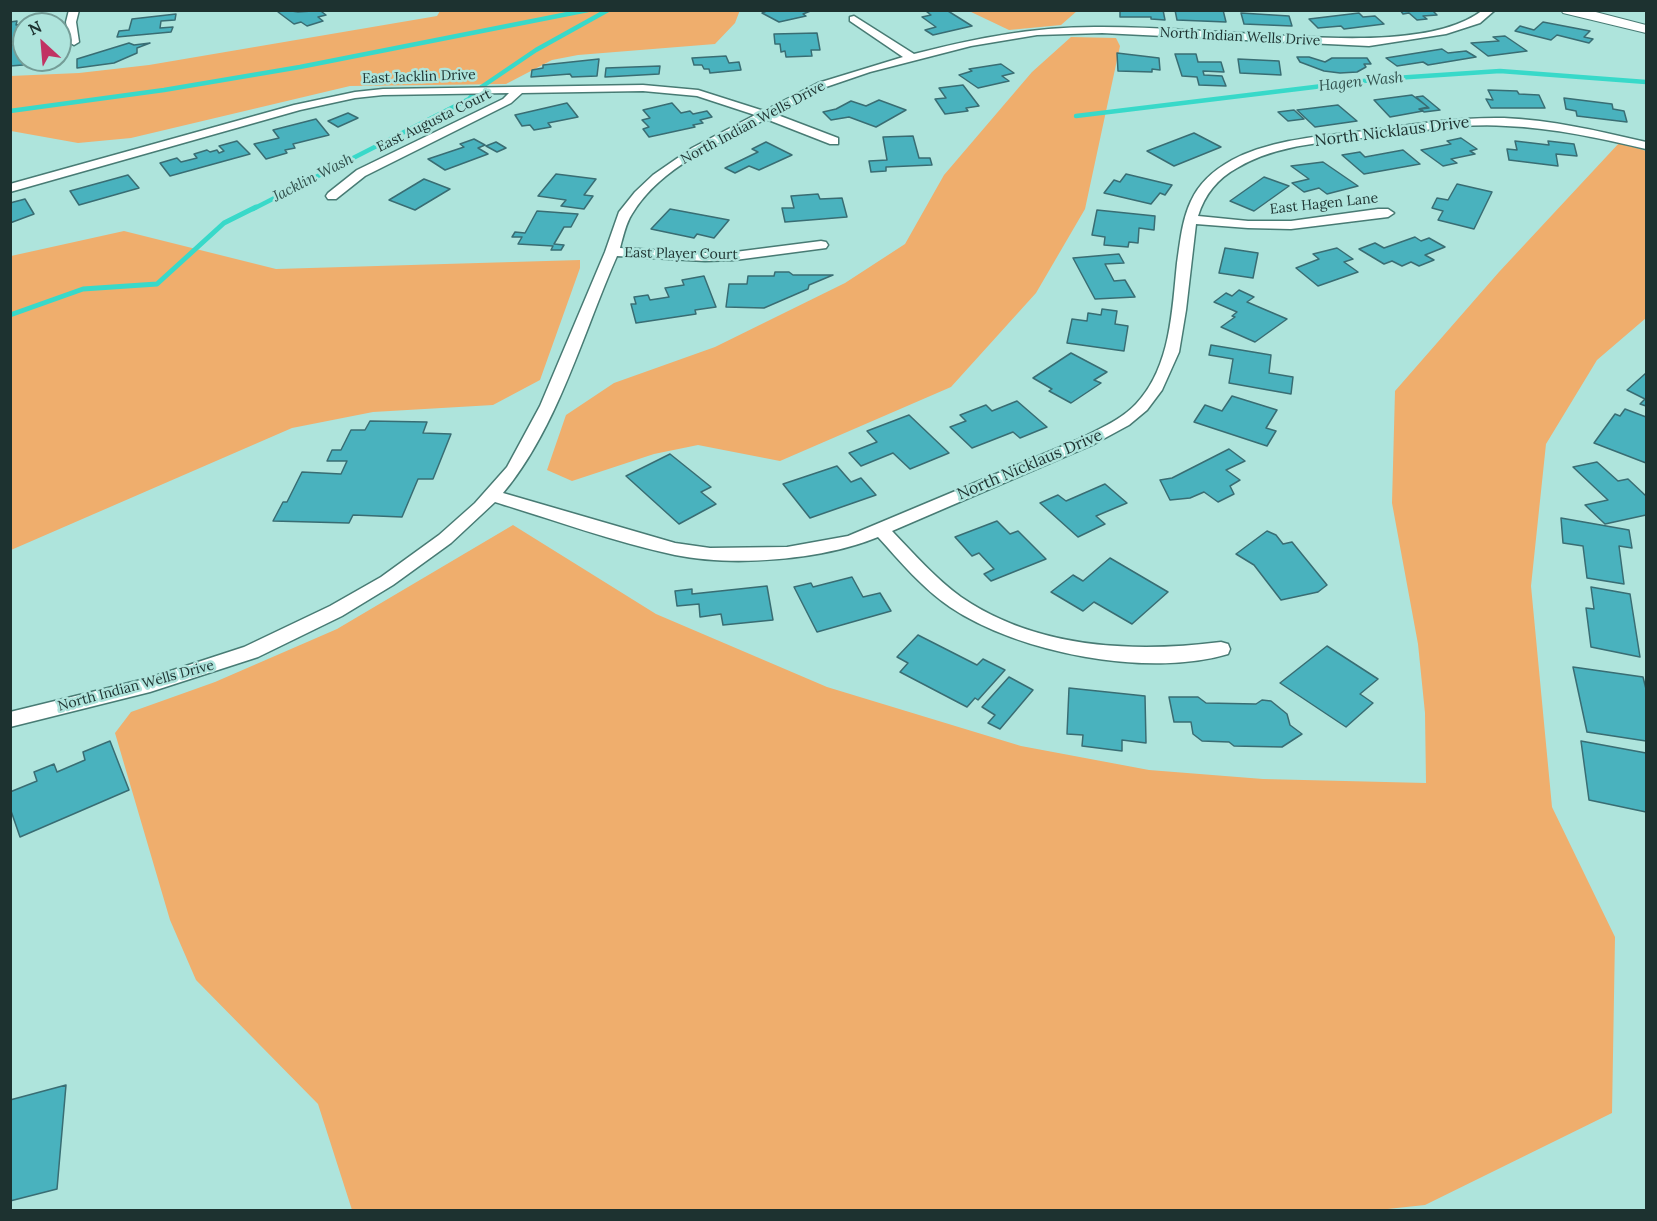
<!DOCTYPE html>
<style>
body{margin:0}
#map{position:relative;width:1657px;height:1221px;overflow:hidden;background:#aee4dc;font-family:Lora,serif}
canvas{display:block}
.frame{position:absolute;inset:0;border:12px solid #1d3230;pointer-events:none}
.north{position:absolute;left:12px;top:12px;width:60px;height:60px;box-sizing:border-box;background:#aee4dc;border:2px solid #749d97;border-radius:50%;rotate:334deg;font-size:16px;font-weight:700;line-height:24px;text-align:center;color:#1d3230}
.north::after{content:'';display:block;margin:auto;width:21px;height:27px;background:#c13363;clip-path:polygon(50% 0,100% 100%,50% 72%,0 100%)}
</style>
<div id="map">
<canvas width="1657" height="1221"></canvas>
<div class="frame"></div>
<div class="north">N</div>
</div>
<script>
const g = document.querySelector('canvas').getContext('2d');
g.lineJoin = 'round';
function fill(path, color) {
  g.fillStyle = color;
  g.fill(path, 'evenodd');
}
function strokePath(path, color, width, dash) {
  g.strokeStyle = color;
  g.lineWidth = width;
  g.lineCap = dash ? 'butt' : 'round';
  g.setLineDash(dash || []);
  g.stroke(path);
}
function drawText(font, color, halo, rows, align = 'center') {
  g.font = font + ' Lora,serif';
  g.lineWidth = 5;
  g.setLineDash([]);
  g.textBaseline = 'middle';
  g.strokeStyle = halo;
  g.fillStyle = color;
  for (const [text, x, y, turn = 0] of rows) {
    g.save();
    g.translate(x, y);
    g.rotate((+turn || 0) * Math.PI / 180);
    g.textAlign = isNaN(turn) ? turn : align;
    if (halo) g.strokeText(text, 0, 0);
    g.fillText(text, 0, 0);
    g.restore();
  }
}
fill(new Path2D(`
 M740 10 735 23 715 44 578 55 552 60 506 84 350 86 131 138 78 143 11 131 10 76 79 73 149 65 437 16 440 11Z
 M969 11 1077 10V11L1061 25 1009 30Z
 M1071 37 1116 38 1120 46 1085 209 1036 293 951 387 780 461 698 445 654 454 572 481 547 470 566 415 614 383 715 347 845 283 905 244 944 175 1032 72Z
 M1620 142 1646 151V318L1597 360 1546 444 1531 586 1552 807 1615 937 1612 1113 1425 1205 1378 1210H352L318 1104 196 980 170 920 115 733 131 712 215 682 337 629 513 525 656 614 827 687 1021 746 1149 770 1263 779 1426 783 1425 713 1418 644 1392 503 1395 391 1499 272Z
 M124 231 276 269 580 260V268L540 380 493 405 373 412 292 428 11 550V256Z`), '#efae6d');
strokePath(new Path2D(`
 M10 111 164 90 300 67 588 10
 M1076 116 1380 79 1500 71 1646 82
 M253 209 469 99 477 90 536 50 608 10`), '#38d9c9', 4.5);
strokePath(new Path2D(`
 M10 315 83 289 157 284 224 223 256 207`), '#38d9c9', 5);
const building = new Path2D(`
 M285 10 298 12 327 10 322 12 326 15 318 17 323 21 307 26 301 22 294 24 278 12Z
 M769 10H813L803 14 806 16 779 22 762 13Z
 M935 10 948 11 972 26 933 35 925 30 936 27 922 17 931 15 927 12Z
 M1120 10H1163L1165 20 1151 19V17H1120Z
 M1175 10H1223L1226 22 1177 20Z
 M1400 10H1432L1437 15 1423 16 1427 19 1417 20 1409 13 1403 14Z
 M1241 13 1289 16 1292 26 1244 24Z
 M1359 13 1363 17 1375 16 1384 24 1344 29 1341 26 1318 28 1309 19Z
 M176 14 175 20 161 21 160 28 173 27 171 32 117 37 119 31 129 30 132 19Z
 M17 21 16 25 24 24 21 41 10 42V22Z
 M1543 22 1590 31 1584 37 1593 39 1589 43 1557 35 1551 40 1515 31 1520 26 1534 30Z
 M817 33 820 50H811L812 56 786 57 785 51 781 52 780 44H775L774 34Z
 M1505 36 1527 51 1488 56 1471 43 1499 41 1493 37Z
 M24 43 23 65 10 66V45Z
 M129 43 134 45 150 43 137 48V53L114 63 77 68V59Z
 M1442 49 1448 53 1466 51 1476 57 1428 65 1423 62 1397 66 1386 58Z
 M1117 53 1159 58 1160 70 1152 69V72L1118 71Z
 M1175 54H1196L1198 62H1221L1224 72 1203 71 1204 75 1222 76 1226 86 1199 85 1197 77 1182 76Z
 M726 56 729 63 739 62 741 70 710 73 709 69H704L702 65H694L692 58Z
 M1297 57H1309L1325 62 1332 58H1367L1371 64H1364L1366 67 1357 72 1340 73 1324 71 1300 62Z
 M599 59 597 76 572 77 570 74 531 77 532 70 543 68V65Z
 M1238 59 1279 61 1281 75 1240 73Z
 M1001 64 1014 73 1002 76 1009 81 978 88 959 75 972 71 969 69Z
 M660 66 659 74 605 77 606 68Z
 M963 85 979 106 966 108 968 111 945 114 935 99 946 98 939 88Z
 M1488 90 1517 91 1519 94 1539 95 1545 108H1491L1486 99 1493 100Z
 M1412 95 1428 107 1419 109 1423 111 1390 117 1374 100Z
 M1423 96 1440 110 1424 112 1421 109 1429 108 1416 97Z
 M1564 98 1612 104 1613 109 1624 111 1627 122 1577 116 1576 111 1566 109Z
 M879 100 906 110 876 127 849 117 831 120 823 112 836 109 851 101 866 106Z
 M567 103 578 117 548 123 551 127 534 130 530 125 522 126 515 115Z
 M672 103 681 113 690 111 693 114 707 111 712 117 700 120 703 123 693 125 695 127 649 137 643 129 649 127 642 120 650 118 643 110Z
 M1338 105 1357 121 1315 127 1297 110Z
 M1294 110 1304 119 1288 121 1278 112Z
 M348 113 358 118 338 127 328 121Z
 M316 119 329 135 293 144 295 148 285 150 287 153 266 159 254 144 279 138 273 130Z
 M1194 133 1221 147 1174 166 1147 151Z
 M913 136 919 158H930L932 165 886 167V171L871 172 869 161 887 160 883 137Z
 M1461 138 1477 149 1470 151 1475 154 1451 159 1457 163 1443 166 1421 150 1451 144 1447 141Z
 M474 139 485 145 478 148 488 154 445 170 428 159 464 147 460 144Z
 M237 141 250 154 170 176 160 163 177 158 181 162 197 158 194 154 207 150 210 152 217 150 219 153 224 151 219 146Z
 M1515 141 1549 145 1548 141 1574 144 1577 156 1556 154 1558 166 1509 160 1507 149 1517 150Z
 M496 142 506 148 497 152 486 146Z
 M766 142 792 155 759 170 749 166 735 173 725 168 758 152 752 149Z
 M1403 150 1420 164 1364 174 1342 155 1360 152 1365 157Z
 M1323 162 1358 186 1327 194 1319 188 1304 192 1292 183 1309 179 1291 166Z
 M556 174 596 179 584 195 593 196 584 209 561 206 566 200 538 196Z
 M1126 174 1172 185 1165 195 1160 193 1151 204 1104 193 1114 180 1120 182Z
 M128 175 139 188 79 205 70 191Z
 M1264 177 1289 186 1254 211 1230 201Z
 M424 179 450 189 415 210 389 200Z
 M1457 184 1492 192 1474 229 1438 220 1443 211 1432 208 1437 198 1448 200Z
 M818 194 820 199 842 198 847 217 785 222 782 208H794L791 196Z
 M25 199 34 214 10 223V203Z
 M670 209 729 220 714 238 697 234 694 238 651 229Z
 M1097 210 1155 216 1154 230 1139 228 1138 243 1129 242 1128 247 1104 245 1105 237 1092 235Z
 M537 211 578 214 571 227H564L554 244 564 245 561 250H551L553 246 518 244 522 237H512L515 232 525 233Z
 M1415 237 1421 241 1429 238 1445 247 1425 255 1434 260 1419 266 1411 262 1402 266 1392 261 1384 264 1359 249 1375 243 1384 248Z
 M1225 248 1258 253 1253 278 1219 273Z
 M1337 248 1353 259 1344 262 1358 272 1318 286 1296 268 1319 259 1313 254Z
 M1119 254 1124 263 1105 264 1114 281 1125 280 1135 297 1095 299 1073 258Z
 M775 272H789L793 275H833L809 285 808 289 764 308 726 307 729 284H747L748 276H774Z
 M704 276 716 307 695 310 696 314 636 323 631 304H636L634 297 648 295 650 300 669 297 665 288 684 285 682 280Z
 M1239 290 1254 297 1247 302 1287 319 1255 342 1221 327 1235 317 1232 316 1237 312 1214 302 1226 293 1232 296Z
 M1102 309 1117 311 1115 324 1128 326 1124 351 1067 343 1072 319 1087 321 1088 313 1101 315Z
 M1211 345 1271 355 1269 373 1293 377 1291 394 1229 383 1233 359 1209 355Z
 M1071 353 1107 372 1094 380 1101 383 1071 403 1049 391 1052 389 1033 378Z
 M1646 373V406L1640 404 1645 399 1627 390Z
 M1232 396 1277 410 1266 428 1276 431 1267 446 1194 422 1205 405 1222 411Z
 M1017 401 1047 427 1020 438 1013 432 972 448 950 427 966 421 960 415 986 405 992 411Z
 M1625 409 1646 417V463L1594 443 1615 414 1620 416Z
 M909 415 949 453 910 469 893 453 861 466 849 453 877 442 867 431Z
 M370 421 427 422 423 433 451 434 433 479H418L402 517 353 515 349 523 273 521 283 502H287L302 472 341 474 347 461H327L332 450H341L351 430H365Z
 M1229 449 1245 461 1226 470 1240 480 1230 486 1234 494 1218 502 1204 492 1190 498 1170 500 1160 480 1172 478Z
 M670 454 711 487 701 492 716 504 679 524 626 476Z
 M1597 462 1618 481 1628 479 1646 496V515L1605 524 1585 505 1608 500 1573 467Z
 M837 466 851 482 861 478 876 495 810 518 783 484Z
 M1105 484 1127 503 1096 516 1105 524 1078 537 1040 503 1058 495 1066 501Z
 M1561 518 1629 530 1632 548 1619 546 1624 584 1587 578 1583 546 1563 543Z
 M997 521 1010 534 1018 531 1046 559 991 581 984 574 994 569 979 553 972 556 955 537Z
 M1267 531 1276 535 1283 544 1292 542 1327 585 1318 592 1281 600 1254 565 1236 554Z
 M1110 558 1168 592 1132 624 1094 602 1083 611 1051 592 1073 575 1083 581Z
 M852 577 863 597 880 593 891 611 817 632 794 587 811 583 813 587Z
 M767 586 773 620 723 625 721 614 700 617 699 604 677 606 675 591 692 589V594Z
 M1591 587 1630 594 1640 657 1591 647 1586 608 1594 609Z
 M918 635 977 665 983 659 1005 670 978 700 975 698 967 707 900 672 908 663 897 657Z
 M1327 646 1378 679 1360 694 1373 703 1346 727 1280 683Z
 M1573 667 1643 677 1646 689V741L1587 732Z
 M1009 677 1033 690 1000 729 988 723 995 715 982 707Z
 M1069 688 1145 696 1146 743 1122 740V751L1082 746 1083 735 1067 734Z
 M1169 697H1198L1206 703 1256 704 1262 700 1271 701 1287 714 1290 725 1302 734 1282 747 1234 746 1229 742 1202 741 1193 734 1191 722H1174Z
 M110 741 129 790 20 837 10 808V792L37 781 34 772 54 764 57 772 85 760 83 752Z
 M1581 741 1646 753V812L1589 800Z
 M66 1085 57 1189 10 1201V1100Z`);
fill(building, '#49b2be');
strokePath(building, '#396d73', 1.5);
const street = new Path2D(`
 M69 10H79L76 22 79 42 74 45 69 42 66 22Z
 M1483 10H1495L1480 23 1446 34 1369 46 1102 33 1037 35 971 46 870 72 826 87 775 114 838 138V144H830L766 119C719 143 660 167 632 214 626 223 623 237 620 248L705 253 735 252 821 241 826 242 828 245 826 248 735 260 705 261 617 256C583 333 557 429 503 493L675 543 710 548 787 547 848 536 1082 438C1101 428 1122 419 1136 404 1171 367 1172 310 1177 263 1180 242 1182 220 1191 201 1199 183 1214 170 1232 160 1274 138 1326 136 1373 130 1416 124 1460 117 1504 118 1552 120 1599 131 1646 142V149C1599 138 1554 128 1506 126 1464 123 1421 131 1379 136 1332 142 1278 143 1237 168 1217 179 1205 194 1198 216L1248 221H1291L1378 209H1388L1394 213 1388 217 1291 229 1248 228 1196 224 1186 310 1179 352 1162 390 1147 410 1129 425 1094 444 892 531C914 554 935 578 961 597 1037 649 1133 653 1221 642L1228 644 1230 649 1228 654C1148 678 1018 653 950 607 922 588 900 561 878 537 822 560 734 567 675 555 614 542 554 520 495 502L451 543 393 585 342 616 258 657 150 692 10 727V712L149 678 244 647 330 606 381 577 439 535 475 503 507 467 540 406 605 252 619 212 635 192 653 175 692 148 755 115 697 96 643 91 522 93 511 103 365 176 336 199H328L326 196 328 193 357 170 503 99 509 93 383 95 355 98 300 110 10 192V184L294 105 355 92 383 89 643 85 698 90 764 111 818 83 903 57 850 21V17L854 16 914 54C976 38 1037 26 1102 27 1158 27 1214 32 1270 35 1328 38 1436 47 1483 10Z`);
const secondary = new Path2D(`
 M1561 10H1588L1646 25V33L1563 13Z`);
strokePath(street, '#487b74', 3);
strokePath(secondary, '#487b74', 2);
fill(street, '#fff');
fill(secondary, '#fff');
drawText('14px', '#1d3230', '#aee4dc', [
 ["North Indian Wells Drive",1240,37,3],
 ["East Jacklin Drive",419,77,-2],
 ["East Augusta Court",434,121,-26],
 ["North Indian Wells Drive",753,123,-28],
 ["East Hagen Lane",1324,204,-6],
 ["East Player Court",681,254,1],
 ["North Indian Wells Drive",136,686,-15]
]);
drawText('italic 15px', '#31514d', '#aee4dc', [
 ["Hagen Wash",1361,82,-6],
 ["Jacklin Wash",313,178,-27]
]);
drawText('16px', '#1d3230', '#aee4dc', [
 ["North Nicklaus Drive",1392,132,-7],
 ["North Nicklaus Drive",1030,465,-23]
]);
</script>
